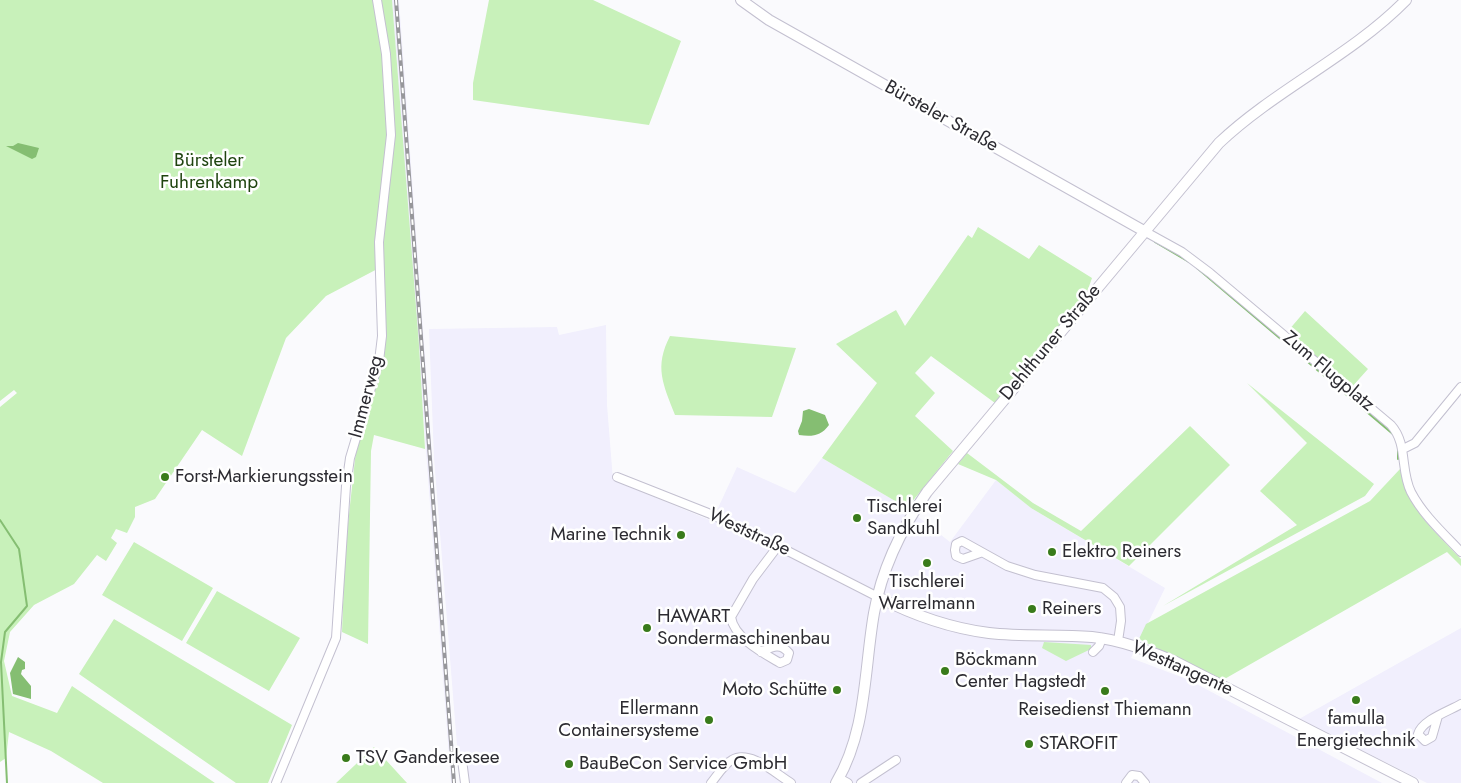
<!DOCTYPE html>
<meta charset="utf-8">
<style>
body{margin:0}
canvas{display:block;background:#fafafd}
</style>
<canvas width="1461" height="783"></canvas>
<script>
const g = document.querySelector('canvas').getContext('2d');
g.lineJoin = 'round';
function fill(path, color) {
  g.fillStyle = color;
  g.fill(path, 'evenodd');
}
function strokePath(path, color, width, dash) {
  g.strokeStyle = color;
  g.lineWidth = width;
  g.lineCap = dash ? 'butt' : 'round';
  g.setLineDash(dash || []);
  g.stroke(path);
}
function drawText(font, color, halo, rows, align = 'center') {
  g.font = font + ' Jost,sans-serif';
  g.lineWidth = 5;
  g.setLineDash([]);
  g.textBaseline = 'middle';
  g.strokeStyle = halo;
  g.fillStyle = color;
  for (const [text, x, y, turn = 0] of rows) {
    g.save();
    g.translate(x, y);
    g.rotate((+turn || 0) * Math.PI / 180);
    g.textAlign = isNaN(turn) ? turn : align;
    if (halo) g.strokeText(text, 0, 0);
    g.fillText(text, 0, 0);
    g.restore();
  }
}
fill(new Path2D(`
 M392 0H399L456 783H451Z
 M606 325 607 405 613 480 712 521 737 467 795 493 822 458 907 508 950 542 996 480 1031 508 1165 588 1131 658 1189 680 1382 783H460L434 458 429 329 557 327 559 335Z
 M1461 628V783H1427L1299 719Z`), '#f1effd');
fill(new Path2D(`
 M0 0H392L419 345 425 449 374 435 371 451 368 644 342 632 345 551 356 450 382 361 383 266 326 296 286 338 242 456 202 430 155 499 135 507V517L127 533 116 529 111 538 117 543 106 561 97 555 74 584 34 605 10 632 4 661 12 696 57 713 72 686 215 783H103L51 751 9 732 6 758 0 762V407L17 393 14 390 0 401Z
 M489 0H593L681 41 649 125 473 100V83Z
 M978 227 1029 259 1039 245 1092 278 1086 295 995 403 931 356 915 373 935 393 915 416 953 451 907 508 822 458 877 383 836 344 896 310 905 326 968 235 972 238Z
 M1305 311 1368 369 1351 388 1288 331Z
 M670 336 796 348 772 417 675 415C663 384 654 367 670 336Z
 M1247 383 1374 484 1365 496 1163 606 1297 525 1260 491 1307 443Z
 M1190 426 1230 465 1129 566 1031 508 996 480 958 464 967 453 1033 503 1081 531Z
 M1400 469C1411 513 1431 527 1461 559V566L1447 552 1221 681 1139 639 1146 624 1370 501Z
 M134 542 213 588 182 641 102 595Z
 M217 591 300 638 269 691 186 643Z
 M114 619 292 725 268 783H236L79 674Z
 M1044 642 1091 645V649L1066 661 1042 648Z
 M374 747 407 783H336Z`), '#c8f1ba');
fill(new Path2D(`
 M18 143 39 148 36 157 32 159 6 146H13Z
 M809 409 825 415 829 425C821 436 812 437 799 435L798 431 802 421 803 411Z
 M18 657 25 662V669L22 670 21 674 31 686V699L13 694 10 673Z`), '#85be72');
strokePath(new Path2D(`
 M1155 242 1189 262
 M1197 268 1394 435
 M1398 459V446
 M0 520 19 549 27 606 5 632 1 662 7 783`), '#85be72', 2);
const street = new Path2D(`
 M1144 231 1182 252 1210 273 1391 425C1408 444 1400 470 1411 492 1423 515 1443 533 1461 552
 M1403 449 1415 443 1461 387
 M617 477 708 513 778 546 878 597
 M980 553 963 559 956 556 955 550 956 544 962 541 1007 566 1035 575 1103 588 1114 597 1120 607 1121 621 1118 641
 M761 652C772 647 780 642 789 653L787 660 780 663C763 653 734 638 731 617L753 579 778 546
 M1093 652 1099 646 1102 638
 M1438 716 1432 737 1425 741 1418 734C1422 720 1449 711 1461 704
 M462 760 465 783
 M839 778 848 783
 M276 783 336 638 346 486 350 458 379 361 382 336 379 242 391 135 386 54 377 0
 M711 783C717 776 724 764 732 760 750 749 776 774 791 783
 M861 783 896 760
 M1126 783 1132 775 1139 776 1145 783`);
const secondary = new Path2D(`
 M741 0 769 20 1144 231
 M878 597C913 615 949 628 989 633 1023 637 1058 634 1092 637 1122 640 1149 651 1176 662L1413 783
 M836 783C867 731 864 670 874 613 882 568 901 529 927 492L1219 143C1276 89 1351 56 1406 0`);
strokePath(street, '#c3c0d0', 10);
strokePath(secondary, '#c3c0d0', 12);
strokePath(street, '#fff', 8);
strokePath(secondary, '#fff', 10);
const rail = new Path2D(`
 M396 0 454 783`);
strokePath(rail, '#97979b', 4);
strokePath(rail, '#fff', 2, [5.5]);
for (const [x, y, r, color] of [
 [165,477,5,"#397b1b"],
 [857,518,5,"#397b1b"],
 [681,535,5,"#397b1b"],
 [1052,552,5,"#397b1b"],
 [927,563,5,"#397b1b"],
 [1032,609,5,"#397b1b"],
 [647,628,5,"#397b1b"],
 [945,671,5,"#397b1b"],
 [837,690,5,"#397b1b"],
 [1105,691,5,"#397b1b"],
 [1356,700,5,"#397b1b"],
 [709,720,5,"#397b1b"],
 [1029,744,5,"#397b1b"],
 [346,758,5,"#397b1b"],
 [569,764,5,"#397b1b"]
]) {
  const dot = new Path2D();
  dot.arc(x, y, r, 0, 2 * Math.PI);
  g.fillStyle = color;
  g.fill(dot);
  strokePath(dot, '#fff', 2);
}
drawText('19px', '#2c2b31', '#fff', [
 ["Bürsteler Straße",941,117,29],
 ["Dehlthuner Straße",1051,343,-50],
 ["Zum Flugplatz",1328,372,40],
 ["Immerweg",367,397,-75],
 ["Weststraße",749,533,25],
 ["Westtangente",1182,669,24]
]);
drawText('19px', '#1f440f', '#fff', [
 ["Bürsteler",209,161],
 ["Fuhrenkamp",209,183]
]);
drawText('19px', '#2c2b31', '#fff', [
 ["Forst-Markierungsstein",175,477],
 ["Tischlerei",867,507],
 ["Sandkuhl",867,529],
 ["Marine Technik",671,535,"right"],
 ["Elektro Reiners",1062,552],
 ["Tischlerei",927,582,"center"],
 ["Warrelmann",927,604,"center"],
 ["Reiners",1042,609],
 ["HAWART",657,617],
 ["Sondermaschinenbau",657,639],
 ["Böckmann",955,660],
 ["Center Hagstedt",955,682],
 ["Moto Schütte",827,690,"right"],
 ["Ellermann",699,709,"right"],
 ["Containersysteme",699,731,"right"],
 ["Reisedienst Thiemann",1105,710,"center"],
 ["famulla",1356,719,"center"],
 ["Energietechnik",1356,741,"center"],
 ["STAROFIT",1039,744],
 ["TSV Ganderkesee",356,758],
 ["BauBeCon Service GmbH",579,764]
], 'left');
</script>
